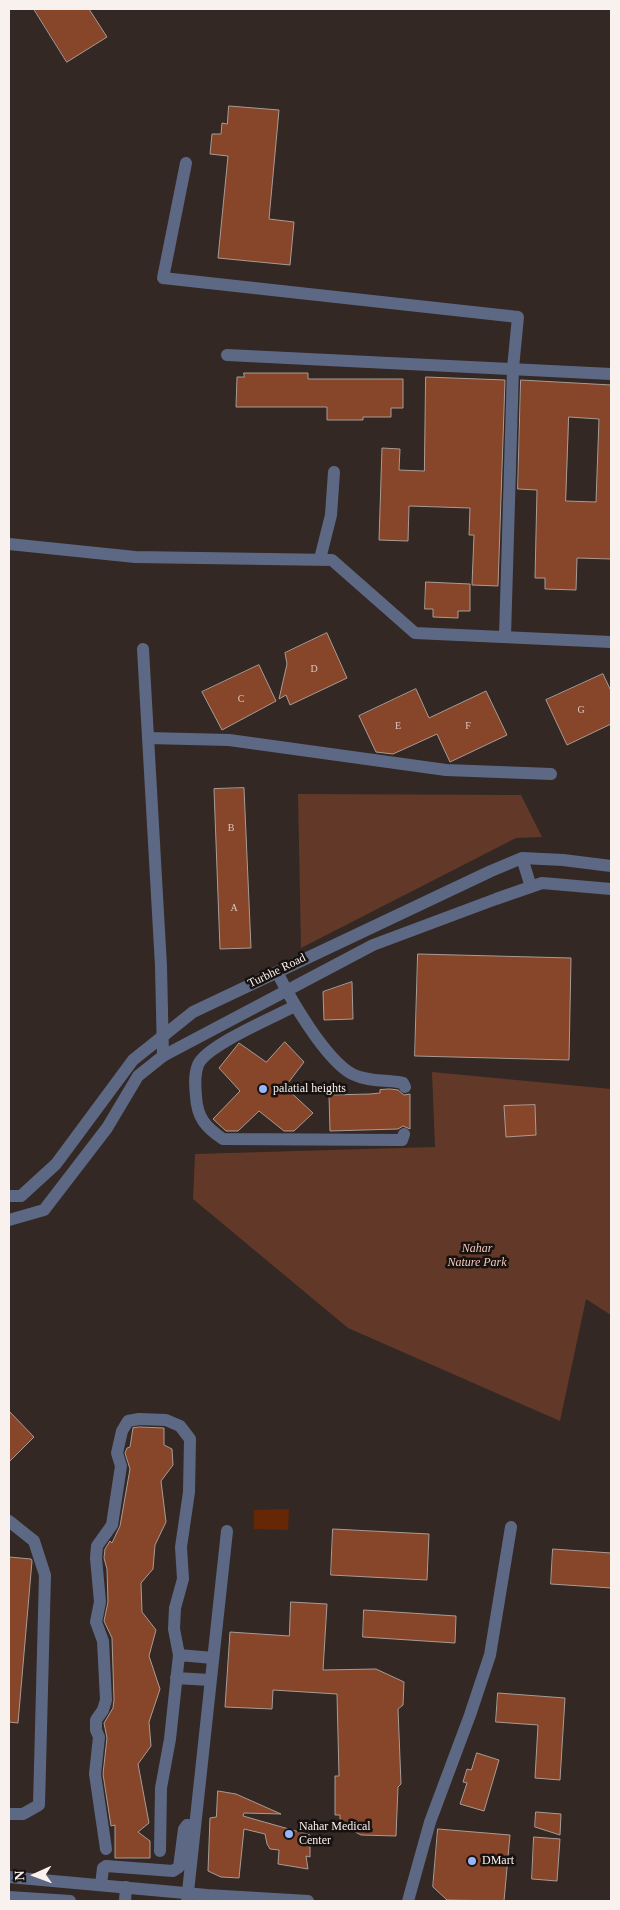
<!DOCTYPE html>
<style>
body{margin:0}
#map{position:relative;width:620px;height:1910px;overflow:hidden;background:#332823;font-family:Georgia,serif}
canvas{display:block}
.frame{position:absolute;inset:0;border:10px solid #f9f1ee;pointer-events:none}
.north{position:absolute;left:10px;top:1850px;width:50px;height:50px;-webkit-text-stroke:4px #171210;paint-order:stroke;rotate:268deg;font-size:14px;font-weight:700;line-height:20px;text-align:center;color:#f9f1ee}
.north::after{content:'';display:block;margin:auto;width:18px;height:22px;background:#f9f1ee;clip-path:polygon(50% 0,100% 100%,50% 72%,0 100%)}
</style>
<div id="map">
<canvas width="620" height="1910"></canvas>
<div class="frame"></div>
<div class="north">N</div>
</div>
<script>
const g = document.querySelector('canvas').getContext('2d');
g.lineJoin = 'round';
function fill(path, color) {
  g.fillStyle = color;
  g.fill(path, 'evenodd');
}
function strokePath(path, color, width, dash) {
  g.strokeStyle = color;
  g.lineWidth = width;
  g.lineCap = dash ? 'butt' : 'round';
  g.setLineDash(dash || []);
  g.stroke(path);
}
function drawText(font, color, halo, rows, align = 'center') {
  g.font = font + ' Georgia,serif';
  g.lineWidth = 5;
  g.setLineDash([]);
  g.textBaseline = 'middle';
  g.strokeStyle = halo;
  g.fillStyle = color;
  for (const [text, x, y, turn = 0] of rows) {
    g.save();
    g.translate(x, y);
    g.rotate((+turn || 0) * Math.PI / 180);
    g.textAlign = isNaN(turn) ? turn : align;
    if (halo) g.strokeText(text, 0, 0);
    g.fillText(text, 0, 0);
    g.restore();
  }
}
fill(new Path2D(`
 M298 794 521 795 542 837 516 838 301 948Z
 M432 1072 611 1089V1315L586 1299 560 1421 348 1328 193 1199 195 1154 435 1147Z`), '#623928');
fill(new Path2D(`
 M289 1509 288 1530 254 1529V1510Z`), '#662707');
const building = new Path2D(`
 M34 9H89L107 37 67 62Z
 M229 106 279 110 269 219 294 222 290 265 218 258 228 156 210 154 212 134H221L222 123 227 124Z
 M244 373H308V379H403V408H391V417H363V420H327V407H236L237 377H244Z
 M426 377 505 380 498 586 472 585 474 535H469L470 508 409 506 408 541 379 540 382 448 400 449 399 470 424 471Z
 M521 380 611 385V559L577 558 576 590 545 589V578H535L537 490 518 489ZM569 417 599 419 596 502 566 501Z
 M426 582 470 584V611H458V618L433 617V609H425Z
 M327 633 347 678 290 705 286 695 279 699 287 664 285 653Z
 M259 665 276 701 222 730 202 692Z
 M603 674 611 691V724L567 745 546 700Z
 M416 689 429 718 486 691 507 735 450 762 437 734 393 754 376 752 359 716Z
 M244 788 251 948 220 949 214 789Z
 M418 954 571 958 569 1060 415 1056Z
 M352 982 353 1019 324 1020 323 992Z
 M285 1042 304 1062 285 1087 313 1113 294 1131H284L259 1111 238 1131H226L213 1119 240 1091 219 1068 239 1043 266 1062Z
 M390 1089 398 1090 404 1095 410 1094V1129L403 1126 398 1129 330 1131 329 1095 370 1094 380 1093V1090Z
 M535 1105 536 1135 506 1137 504 1106Z
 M9 1411 34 1437 9 1462Z
 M140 1427 164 1428V1445L172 1449 173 1465 161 1481 166 1522 155 1545 153 1569 141 1583 142 1612 156 1630 149 1656 160 1689 149 1722 151 1746 138 1764 149 1823 138 1832 150 1841V1858H115V1825L111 1826 103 1774 107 1738 104 1723 113 1708 114 1700 112 1638 104 1621 108 1602 107 1569 104 1558 105 1549 110 1541 112 1543 120 1526 130 1469 125 1453 127 1448 130 1447 133 1428Z
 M333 1529 429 1534 427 1580 331 1575Z
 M553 1549 611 1553V1588L551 1584Z
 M9 1557 31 1559 32 1561 18 1723 9 1722Z
 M291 1602 327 1604 323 1670 376 1669 404 1682 403 1705 398 1709 401 1784 398 1787 396 1836 361 1835 340 1824V1815H335V1776H339L337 1694 273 1690 272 1709 225 1707 230 1632 289 1636Z
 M364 1610 456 1616 455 1643 363 1637Z
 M498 1693 565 1698 560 1780 535 1778 538 1725 496 1722Z
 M477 1753 499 1760 484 1811 460 1804 467 1783 463 1782 467 1769 471 1770Z
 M218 1791 236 1794 281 1814 244 1813 243 1816 310 1835V1857L306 1856 308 1869 278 1864 279 1850 270 1849 267 1844 265 1834 244 1829 239 1878 221 1877 208 1871 210 1818 216 1817Z
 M536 1812 561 1814 560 1835 535 1827Z
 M438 1829 510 1835 504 1901 447 1900 433 1887Z
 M534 1837 560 1839 557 1881 532 1879Z`);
fill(building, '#874629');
strokePath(building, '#a99b96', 1);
strokePath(new Path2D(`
 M186 163 163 278 518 317 513 368 505 636
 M227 355 611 374
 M9 544 135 557 332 560 415 633 611 642
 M320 559 331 515 334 472
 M143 649 161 966 163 1056
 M148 738 229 740 446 770 551 774
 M277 972C291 1000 325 1059 352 1074 366 1081 383 1080 398 1082L403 1083 405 1087
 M295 1006C274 1017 205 1046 198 1065 194 1075 195 1086 196 1096 197 1117 205 1127 223 1139L402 1140 404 1134
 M9 1521 34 1541 45 1575 39 1805 23 1814H9
 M179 1655 213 1658
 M176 1678 210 1680
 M106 1849 95 1774 99 1737 96 1730V1720L103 1710 106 1700 103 1641 96 1622 100 1602 96 1558 97 1546 112 1525 121 1466 117 1453 122 1431 128 1421 139 1419 166 1420 180 1426 190 1439 189 1492 181 1547 183 1579 175 1608 174 1629 179 1655 170 1739 161 1788 160 1851
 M101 1885 103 1868 106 1866 173 1871 179 1867 184 1829 187 1825 195 1826
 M125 1901 126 1887
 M187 1901 227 1531
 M408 1901 430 1822 470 1715 490 1655 511 1527`), '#5d6984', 12);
strokePath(new Path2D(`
 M522 858 531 887
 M9 1196H21L56 1164 133 1060 193 1012 491 871 522 858 563 860 611 866
 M9 1220 44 1210 107 1128 138 1076 163 1056 373 945 496 899 542 883 611 889
 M9 1877 207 1895 308 1901
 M9 1897 70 1901`), '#5d6984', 12);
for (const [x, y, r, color] of [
 [263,1089,5,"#97b6fd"],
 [289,1834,5,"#97b6fd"],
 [472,1861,5,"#97b6fd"]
]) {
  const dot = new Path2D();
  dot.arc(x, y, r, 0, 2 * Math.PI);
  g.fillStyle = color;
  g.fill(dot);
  strokePath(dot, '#171210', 2);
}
drawText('10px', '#dcc6bd', null, [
 ["D",314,669],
 ["C",241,699],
 ["G",581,710],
 ["E",398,726],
 ["F",468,726],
 ["B",231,828],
 ["A",234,908]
]);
drawText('12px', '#f9f1ee', '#171210', [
 ["Turbhe Road",277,971,-26]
]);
drawText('12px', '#f9f1ee', '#171210', [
 ["palatial heights",273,1089],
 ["Nahar Medical",299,1827],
 ["Center",299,1841],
 ["DMart",482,1861]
], 'left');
drawText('italic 12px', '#f3cbba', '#171210', [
 ["Nahar",477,1249],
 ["Nature Park",477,1263]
]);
</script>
